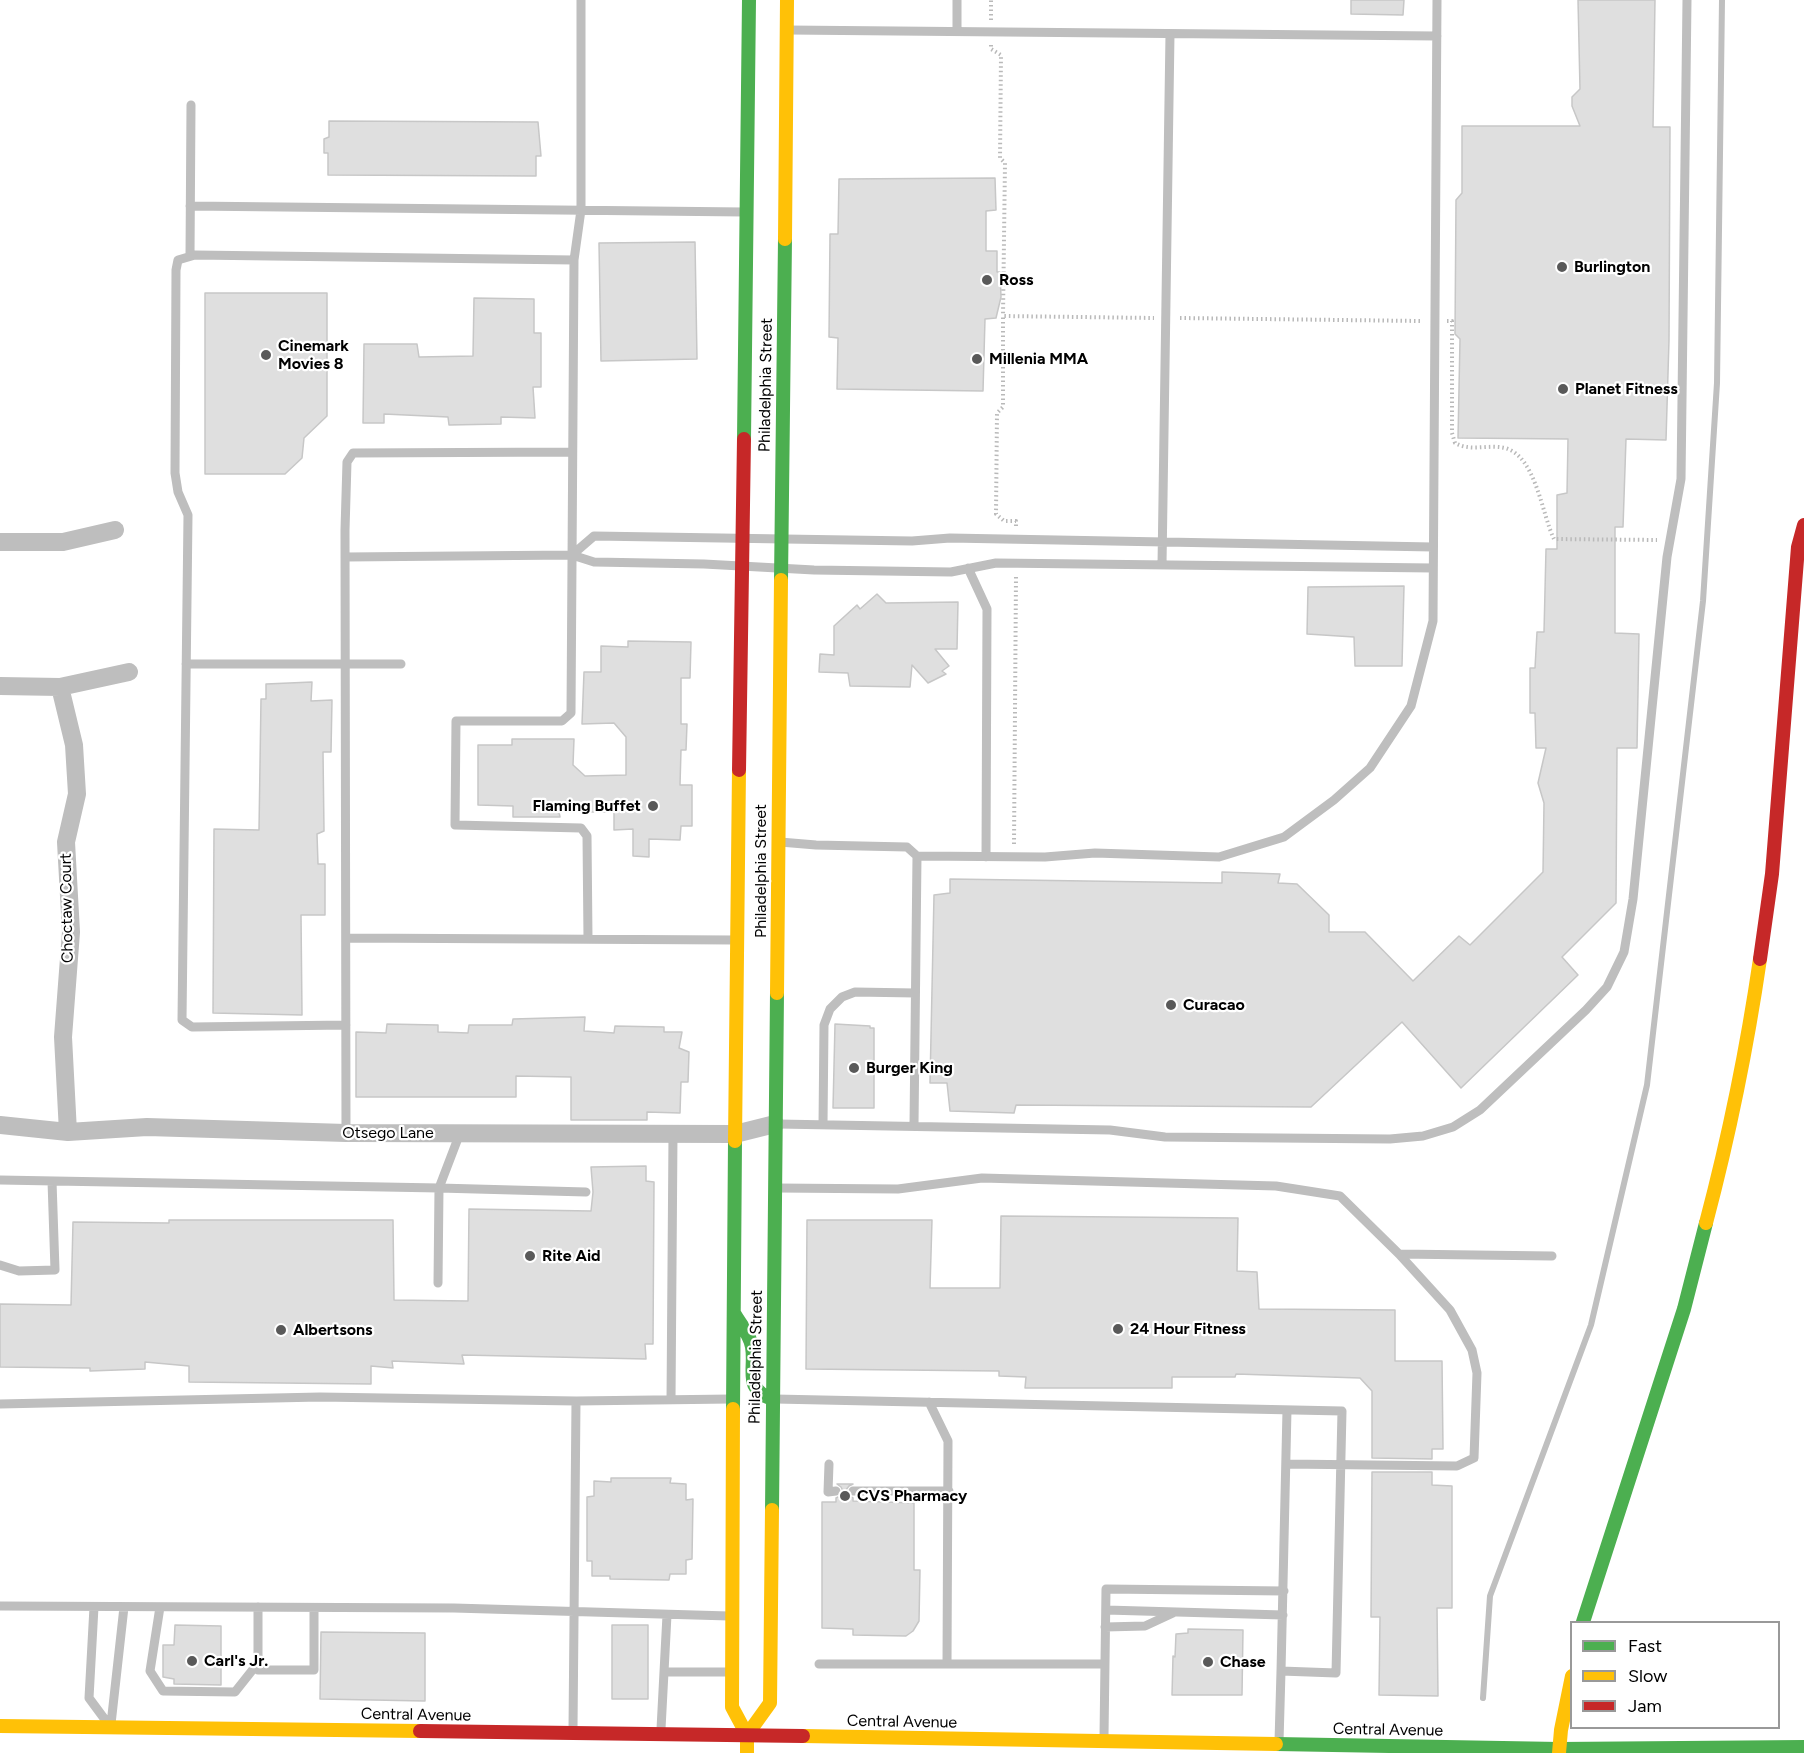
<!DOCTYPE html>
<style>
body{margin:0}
#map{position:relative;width:1804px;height:1753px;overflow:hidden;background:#fff;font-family:Figtree,sans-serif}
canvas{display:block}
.legend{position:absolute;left:1570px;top:1621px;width:210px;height:108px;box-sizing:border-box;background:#fff;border:2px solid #999;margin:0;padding:8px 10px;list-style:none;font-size:18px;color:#000}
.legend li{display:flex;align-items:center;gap:12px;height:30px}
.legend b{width:30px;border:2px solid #999}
</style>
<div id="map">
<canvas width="1804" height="1753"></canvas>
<ul class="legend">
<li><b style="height:8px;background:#4caf50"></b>Fast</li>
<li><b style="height:8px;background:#ffc107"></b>Slow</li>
<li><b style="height:8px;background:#c62828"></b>Jam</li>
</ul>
</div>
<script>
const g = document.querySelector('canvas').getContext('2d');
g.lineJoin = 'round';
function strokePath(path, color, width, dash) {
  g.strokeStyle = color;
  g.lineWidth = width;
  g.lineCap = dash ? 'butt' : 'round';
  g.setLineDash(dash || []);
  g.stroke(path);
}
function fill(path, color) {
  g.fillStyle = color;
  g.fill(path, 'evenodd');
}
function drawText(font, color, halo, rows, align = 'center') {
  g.font = font + ' Figtree,sans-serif';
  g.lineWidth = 4.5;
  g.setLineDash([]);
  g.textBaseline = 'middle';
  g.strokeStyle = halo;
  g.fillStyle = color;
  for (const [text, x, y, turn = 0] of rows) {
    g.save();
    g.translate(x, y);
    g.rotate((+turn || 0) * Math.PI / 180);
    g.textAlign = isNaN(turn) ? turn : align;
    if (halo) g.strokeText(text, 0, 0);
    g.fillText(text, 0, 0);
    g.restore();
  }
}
strokePath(new Path2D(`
 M1483 1698 1490 1596 1591 1325 1647 1085 1703 601 1717 383 1722 0`), '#bfbfbf', 6);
const building = new Path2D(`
 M1351 0H1404L1403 15 1351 14Z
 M1578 0H1655L1653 127H1670L1669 340 1666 440 1626 439 1623 527H1615V633L1639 634 1637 748H1617L1616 903 1562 957 1578 975 1461 1088 1402 1022 1311 1107 1016 1105 1014 1113 950 1111 947 1083H930L934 895 950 893V879L1222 883V872L1280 874 1278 883 1297 884 1329 915V932H1365L1413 981 1459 936 1470 945 1543 872 1544 803 1538 783 1546 748H1536L1535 713H1530V668H1535L1537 632H1544L1546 549H1557V495L1567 493 1568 439 1458 438 1460 339 1455 334 1456 200 1462 193V126H1580L1572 106V97L1580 89Z
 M329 121 538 122 541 156H536V176L328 175V153H324V139L329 137Z
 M995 178 996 210 986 211V251H997V272H1000L1001 297 996 318 985 319 983 391 837 389 838 338 829 337 830 234H838L839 179Z
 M695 242 697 359 601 361 599 243Z
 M205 293H327V416L304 438 302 458 285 474H205Z
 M474 298 534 299V333H541V387H533L535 418 501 417V424L449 425 448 417 384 414V423H363L364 344H417L419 357 473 356Z
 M1404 586 1402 666H1355L1354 637 1307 634 1308 587Z
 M877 594 886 603 958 602 957 649H935L949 666 942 671 946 674 928 683 912 665 910 687 850 686 848 673 819 672 820 654 834 655V626L857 605 860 609Z
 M628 641 691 642 690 678H681V724H687L686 750H681L680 785H692V826H681L680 840 649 839V857L633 856V829L614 830V812H559L560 817H513V806L478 805V745H512V739H574L573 765 585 776 626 775V737L614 723 582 724 584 672H601V646L628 647Z
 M312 682 311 701 332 700 331 752H323L324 831 317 834 318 864H325V915H301L302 1015 213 1013 214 829 259 830 261 699H266V684Z
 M585 1017 584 1031 614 1033 615 1026 664 1027V1032H682L679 1048 689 1052 688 1082H681L680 1113 647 1112V1120H571V1077L516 1076V1097H356V1032L386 1033 387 1024 438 1025V1032L468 1033 469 1025H512L513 1019Z
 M835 1024 870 1026V1028H874V1108H833Z
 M646 1166V1181L654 1182 653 1344H645L646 1359 462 1355 464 1364 392 1361 393 1368 371 1366V1384L189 1382V1366L145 1362V1369L90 1371V1368L0 1367V1304L71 1305 73 1222 169 1223V1220H393L394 1300 468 1301 469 1209 591 1211 593 1192 591 1167Z
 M1001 1216 1238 1218 1237 1271 1257 1272 1259 1309 1395 1310V1361H1442L1443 1449H1432V1459L1372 1458V1391L1360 1378 1236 1374 1235 1377H1172V1388H1025L1026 1377 999 1376V1371L806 1369 807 1220H932L930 1288H1000Z
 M1372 1472H1432V1485L1452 1486V1608H1437L1438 1696 1379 1695 1380 1617H1371Z
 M611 1478H671L670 1483 686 1484V1500L693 1499 692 1559 686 1560V1574H670L669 1580 610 1579V1576H592V1561H587V1497L594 1496V1481L611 1482Z
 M837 1484H853L849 1486 846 1490 848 1495 853 1498V1501L914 1503V1570H920L919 1621 913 1631 906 1636 853 1635V1629L822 1628V1502H836V1498L840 1496 843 1491 841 1487Z
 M175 1625 221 1626V1685L174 1684V1679L163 1677V1645H174Z
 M612 1625H648V1699H612Z
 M1188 1629 1243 1630 1242 1695H1172L1173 1656 1175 1657 1176 1634 1188 1633Z
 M321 1632 425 1633V1701L320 1699Z`);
fill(building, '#dfdfdf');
strokePath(building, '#c7c7c7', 1.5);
strokePath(new Path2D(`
 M991 20V0
 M991 45V49L1001 55 1000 158 1005 163 1003 316
 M1180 318 1421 321
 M1447 321H1452V433L1455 443C1471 452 1488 444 1505 448 1536 456 1542 515 1554 539L1657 540
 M1016 526V521H1004L996 514 997 413 1003 407V316L1154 318
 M1014 844 1016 576`), '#b9b9b9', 4, [1.5, 3]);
strokePath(new Path2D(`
 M581 0V210L574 260 571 713 562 721H456L455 825 581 828 587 836 588 939
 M788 30 1437 36
 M957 31V0
 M190 206 744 212
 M190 256 191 105
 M572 555 594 536 912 541 950 538 1433 547
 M346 557 572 555 594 562 704 564 814 570 951 572 996 563 1433 568
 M1162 565 1170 34
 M968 568 987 609 986 857
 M186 664H401
 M780 842 816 845 907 847 917 856 1045 857 1095 853 1219 857 1284 837 1334 800 1370 768 1411 706 1433 621 1437 0
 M346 938 735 940
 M346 1025 192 1027 182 1020 188 515 178 492 175 473 176 270 178 260 195 255 574 260
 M778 1124 1110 1130 1165 1137 1390 1139 1423 1136 1453 1127 1480 1110 1586 1010 1607 987 1624 952 1633 899 1667 557 1681 479 1687 0
 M823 1125 824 1025 830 1009 842 997 855 992 915 993
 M914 1125 917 856
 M346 1133 345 530 347 462 353 453 572 452
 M0 1180 439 1188 460 1133
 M777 1188 898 1189 982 1178 1276 1186 1340 1196 1399 1254 1450 1310 1472 1350 1477 1373 1474 1458 1457 1466 1286 1464
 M1399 1254 1552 1256
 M0 1265 19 1271 55 1270 52 1181
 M438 1283 439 1188 586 1192
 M775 1399 1342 1411 1336 1673 1281 1671 1279 1742
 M671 1400 673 1134
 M929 1402 948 1441 947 1664
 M0 1404 320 1397 576 1401 731 1399
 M829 1464 828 1492 836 1491
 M853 1491H949
 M0 1606 454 1608 729 1616
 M94 1607 89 1698 106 1721
 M160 1607 150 1671 163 1691 235 1692 258 1663
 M258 1607V1670H314V1608
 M1106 1610 1283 1615
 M1105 1627 1145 1626 1173 1613
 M819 1664H1105
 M1281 1671 1287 1410
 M664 1672H730
 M111 1724 124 1607
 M573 1729 576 1401
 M661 1729 667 1615
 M1104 1736 1106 1589 1284 1591`), '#bebebe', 9);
strokePath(new Path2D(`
 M0 542H63L115 530
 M0 686 60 687 129 672
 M60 687 74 745 77 794 66 842 71 932 63 1037 68 1132
 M0 1125 68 1132 147 1127 346 1133 735 1134 775 1124`), '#bebebe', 18);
strokePath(new Path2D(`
 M744 439 749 0
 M781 580 785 239
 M734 1313C740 1324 750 1334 752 1347 756 1369 743 1389 772 1399
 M733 1409 735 1141
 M772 1510 777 993
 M1583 1622 1684 1309 1706 1223
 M1276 1744 1559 1749 1804 1747`), '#4caf50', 14);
strokePath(new Path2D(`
 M785 239 787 0
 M777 993 781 580
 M735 1141 739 770
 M1706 1223C1729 1136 1747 1048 1760 959
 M733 1409 732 1707 747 1735V1753
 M0 1726 420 1731
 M747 1735 770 1703 772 1510
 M803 1736 1276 1744
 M1559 1753 1561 1730 1572 1676`), '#ffc107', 14);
strokePath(new Path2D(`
 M739 770 744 439
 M1760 959 1772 874 1798 547 1804 525
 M420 1731 803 1736`), '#c62828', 14);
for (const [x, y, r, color] of [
 [1562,267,6,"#595959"],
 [987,280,6,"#595959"],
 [266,355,6,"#595959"],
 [977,359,6,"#595959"],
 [1563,389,6,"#595959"],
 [653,806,6,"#595959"],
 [1171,1005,6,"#595959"],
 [854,1068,6,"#595959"],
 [530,1256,6,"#595959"],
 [1118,1329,6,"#595959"],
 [281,1330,6,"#595959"],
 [845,1496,6,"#595959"],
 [192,1661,6,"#595959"],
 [1208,1662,6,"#595959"]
]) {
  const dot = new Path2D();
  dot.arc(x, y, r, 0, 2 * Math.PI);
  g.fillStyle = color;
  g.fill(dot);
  strokePath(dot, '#fff', 2);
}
drawText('bold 16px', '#000', '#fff', [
 ["Burlington",1574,267],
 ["Ross",999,280],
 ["Cinemark",278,346],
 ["Movies 8",278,364],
 ["Millenia MMA",989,359],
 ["Planet Fitness",1575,389],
 ["Flaming Buffet",641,806,"right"],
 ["Curacao",1183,1005],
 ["Burger King",866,1068],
 ["Rite Aid",542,1256],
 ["24 Hour Fitness",1130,1329],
 ["Albertsons",293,1330],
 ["CVS Pharmacy",857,1496],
 ["Carl's Jr.",204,1661],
 ["Chase",1220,1662]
], 'left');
drawText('16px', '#000', '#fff', [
 ["Philadelphia Street",766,385,-89],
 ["Philadelphia Street",761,871,-90],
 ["Choctaw Court",67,908,-91],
 ["Otsego Lane",388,1133],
 ["Philadelphia Street",756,1357,-89],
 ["Central Avenue",416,1715,1],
 ["Central Avenue",902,1722,1],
 ["Central Avenue",1388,1730,1]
]);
</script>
